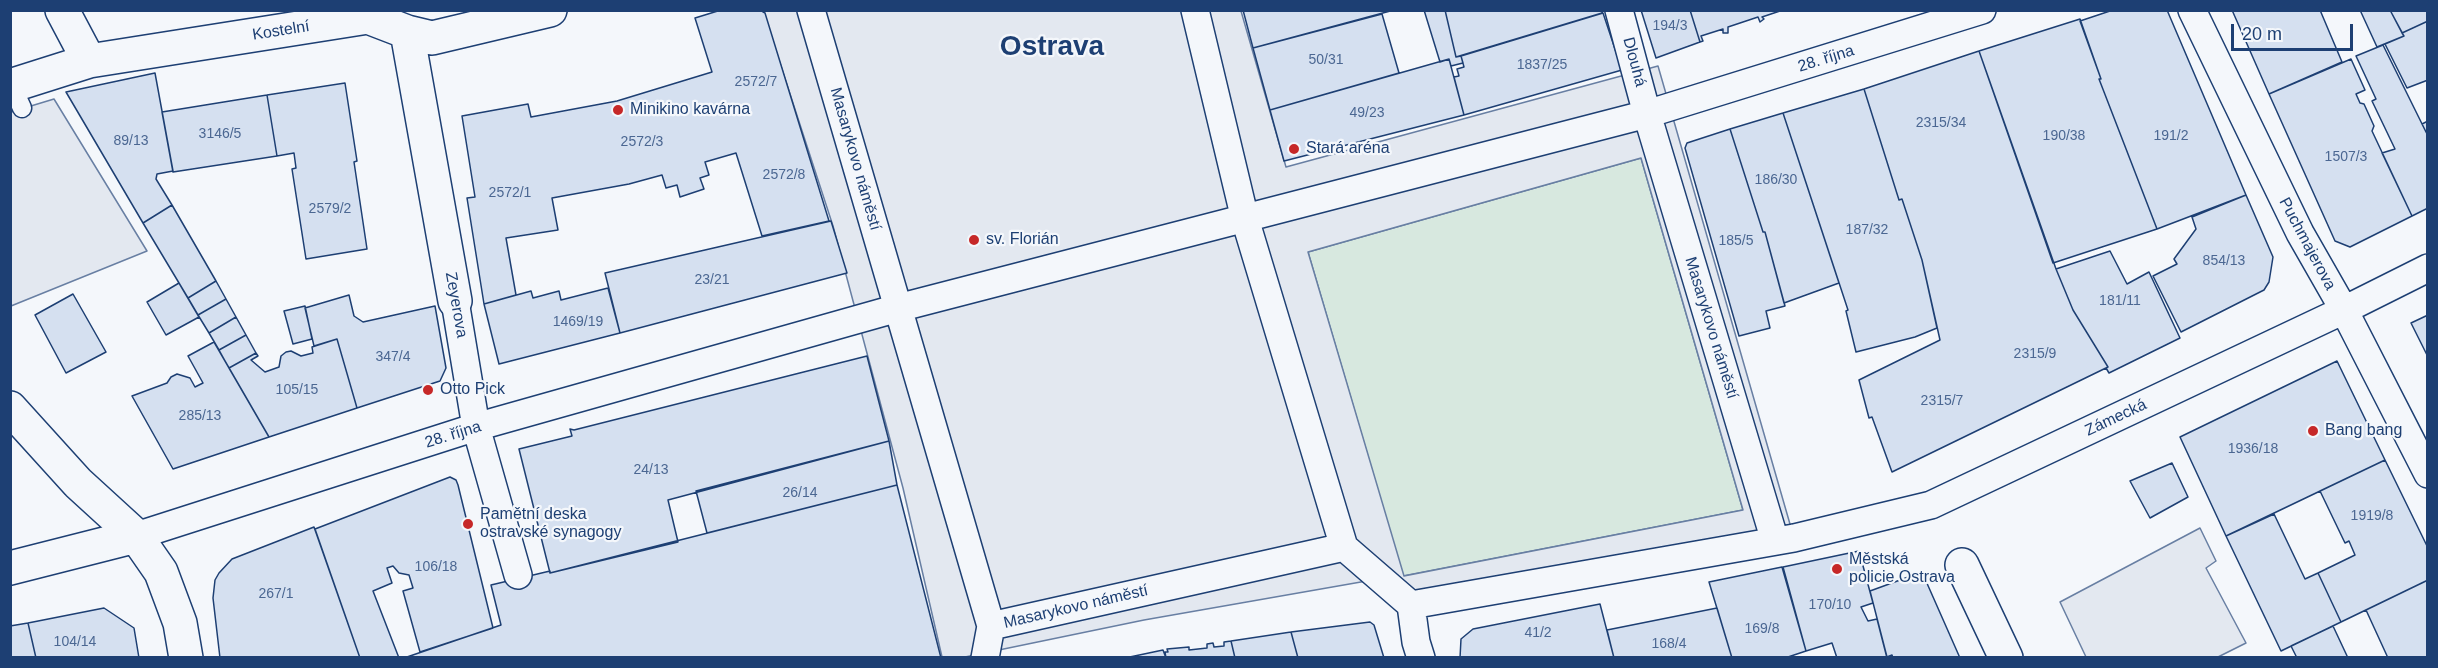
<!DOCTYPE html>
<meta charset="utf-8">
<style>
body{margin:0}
#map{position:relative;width:2438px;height:668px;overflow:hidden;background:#f4f7fb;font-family:Helvetica,sans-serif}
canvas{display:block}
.frame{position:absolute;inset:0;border:12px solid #1d3f73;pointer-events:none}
.scale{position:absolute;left:2231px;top:24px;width:122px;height:27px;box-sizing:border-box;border:3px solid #1d3f73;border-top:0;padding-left:8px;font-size:18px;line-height:21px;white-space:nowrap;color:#1d3f73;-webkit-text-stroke:4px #f4f7fb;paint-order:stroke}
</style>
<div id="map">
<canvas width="2438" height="668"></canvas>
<div class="frame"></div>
<div class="scale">20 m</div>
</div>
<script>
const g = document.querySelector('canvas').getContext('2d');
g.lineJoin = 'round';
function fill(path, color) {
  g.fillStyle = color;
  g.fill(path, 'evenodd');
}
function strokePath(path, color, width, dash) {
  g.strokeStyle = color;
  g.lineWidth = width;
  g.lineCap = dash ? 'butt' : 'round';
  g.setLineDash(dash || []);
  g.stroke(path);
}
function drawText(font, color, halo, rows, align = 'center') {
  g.font = font + ' Helvetica,sans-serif';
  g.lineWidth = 4.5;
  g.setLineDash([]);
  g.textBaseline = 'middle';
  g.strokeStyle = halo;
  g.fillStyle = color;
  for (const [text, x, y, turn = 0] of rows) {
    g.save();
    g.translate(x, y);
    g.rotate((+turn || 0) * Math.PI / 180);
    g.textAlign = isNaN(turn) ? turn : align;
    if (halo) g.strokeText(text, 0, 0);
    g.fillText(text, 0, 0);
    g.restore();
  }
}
const green = new Path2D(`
 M1641 158 1743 510 1403 576 1308 252Z`);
fill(green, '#d7e8df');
strokePath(green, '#687fa3', 1.5);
const parking = new Path2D(`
 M763 11H1241L1286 167 1658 66 1794 538 1411 605 1378 579 1144 620 965 657H942L903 488 833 226ZM1641 158 1743 510 1404 576 1308 252Z
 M54 99 147 251 11 306V112Z
 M2200 528 2216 561 2206 568 2246 643 2218 657H2086L2060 602Z`);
fill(parking, '#e3e8f0');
strokePath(parking, '#687fa3', 1.5);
const building = new Path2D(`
 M721 10H760L765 13 829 221 762 236 736 153 705 162 709 175 700 178 704 189 680 197 677 185 666 188 662 175 629 184 552 198 558 230 506 238 516 295 484 304 467 198 475 197 462 116 528 104 531 117 617 101 712 72 695 18Z
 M1243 10H1394L1253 48Z
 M1424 10H1445L1456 57 1461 56 1463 63 1451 66 1449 59 1440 62Z
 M1445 10H1602V13L1456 57Z
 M1641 10H1690L1700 42 1656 58Z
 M1690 10H1783L1762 17 1764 19 1760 22 1758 17 1728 27V33H1723V29L1701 36 1703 41 1700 42Z
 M2113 10H2167L2246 195 2157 229 2099 79H2101L2080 21Z
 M2232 10H2320L2342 62 2269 94Z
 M2360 10H2390L2404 36 2377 47Z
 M2390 10H2428V21L2402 33Z
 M1603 13 1622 70 1464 115 1454 77 1459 76 1457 69 1464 67 1461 56Z
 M1382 14 1399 73 1270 110 1253 48Z
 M2080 19 2101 79H2099L2157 229 2053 263 1979 51Z
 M2428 21V80L2407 88 2385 44 2404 36 2402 33Z
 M2383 45 2428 136V208L2412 216 2382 153 2395 149 2372 101 2376 99 2356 56Z
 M1979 51 2056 269 2073 310 2108 367 1892 472 1872 417 1869 418 1859 380 1940 340 1922 260 1902 199 1899 200 1864 89Z
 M1449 59 1464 115 1284 161 1270 110Z
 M2351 59 2365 90 2356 94 2360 103 2364 104 2374 126 2372 131 2412 216 2350 247 2335 241 2269 94Z
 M155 73 173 171 157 174 156 179 172 205 143 223 66 92Z
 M345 83 357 161 354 162 367 249 306 259 292 169 296 168 294 153 277 156 267 95Z
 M1864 89 1899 200 1902 199 1922 260 1937 328 1915 337 1856 352 1846 311 1848 310 1783 113Z
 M267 95 277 156 173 172 162 112Z
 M1783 113 1839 283 1784 303 1765 232H1763L1730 129Z
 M2428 121V136L2422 124Z
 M1730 129 1763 232H1765L1785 306 1766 311 1770 328 1739 336 1685 148 1687 143Z
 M2246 195 2273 257 2269 282 2264 290 2181 332 2153 276 2177 264 2174 259 2196 229 2192 217Z
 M172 205 216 281 188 298 143 223Z
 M831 221 847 273 620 333 605 273Z
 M2110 251 2127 284 2149 272 2180 338 2109 373 2106 368 2108 367 2073 310 2056 269Z
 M216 281 226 299 198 315 188 298Z
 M179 283 199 317 166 335 147 302Z
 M608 288 620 333 499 364 484 304 531 291 533 298 559 291 561 300Z
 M73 294 106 352 66 373 35 315Z
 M349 295 354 316 363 322 435 306 446 368 440 381 357 408 337 339 314 346 305 308Z
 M226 299 236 317 209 333 198 315Z
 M305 306 312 339 293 344 284 311Z
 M2428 315V357L2411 323Z
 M236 317 246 335 219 350 209 333Z
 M246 335 256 353 229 368 219 350Z
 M337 339 357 408 269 437 229 368 256 353 258 356 251 360 265 372 279 367 281 356 286 352 291 351 301 356 313 353 312 347Z
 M214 342 269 437 173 469 132 396 167 383 171 377 177 374 190 378 195 387 203 383 188 356Z
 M867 356 889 441 668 500 678 542 550 573 519 449 572 436 570 429 574 430Z
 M2337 361 2385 460 2226 536 2180 437Z
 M889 441 897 485 707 533 696 491Z
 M2385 460 2428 548V580L2341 622 2318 573 2355 555 2349 541 2345 543 2320 491Z
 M2172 463 2188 497 2150 518 2130 481Z
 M450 477 456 480 458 485 493 628 420 652 403 591 413 588 409 575 399 573 393 566 387 568 392 583 373 591 399 658H360L315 529Z
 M897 485 941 658H404L501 625 491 585 550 571V573Z
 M2274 514 2305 579 2318 573 2341 622 2281 651 2226 536Z
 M314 527 360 658H220L213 598 215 580 219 573 232 559Z
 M1859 551 1873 603 1861 607 1868 621 1877 619 1887 658H1837L1832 643 1806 651 1783 567Z
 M1782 567 1806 651 1785 658H1732L1709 582Z
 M1922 572 1960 658H1893L1892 655 1887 657 1870 591Z
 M2428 580V658H2388L2366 610Z
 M1600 604 1614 658H1460L1461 639 1473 629Z
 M104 608 134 628 139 658H36L28 623Z
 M1717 608 1732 658H1614L1607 630Z
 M1370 622 1374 625 1384 658H1298L1291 632Z
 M28 623 36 658H10V626Z
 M2333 626 2348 658H2297L2291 646Z
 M1291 632 1298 658H1235L1231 641Z
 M1231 641 1235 658H1166L1165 652H1168L1167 649 1189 647V650L1207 648V644L1213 643 1214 647 1224 646V642Z
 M1163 650 1166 658H1125Z`);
fill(building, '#d5e0f0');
strokePath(building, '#1d3f73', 1.5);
const service = new Path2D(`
 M12 86 22 108`);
const pedestrian = new Path2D(`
 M811 10 991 626 985 658
 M1195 10 1245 219 1344 547 1411 605 1416 642 1421 658
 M1619 10 1647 114 1775 541
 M2192 10 2300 233 2344 310 2428 474
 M455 301 476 427 518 575
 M136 536 476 427 898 308 1647 114 1982 10
 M1411 605 1794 538 1931 505 2344 310 2428 268
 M991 626 1344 547`);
const minor = new Path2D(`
 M62 10 89 61
 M407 32 455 301
 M10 86 89 61 368 17 407 32 432 38 550 10
 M10 408 78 483 136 536 161 572 180 623 186 658
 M1962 565 2006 658
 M10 568 136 536`);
strokePath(service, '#1d3f73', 21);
strokePath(pedestrian, '#1d3f73', 30);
strokePath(minor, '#1d3f73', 36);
strokePath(service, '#f4f7fb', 18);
strokePath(pedestrian, '#f4f7fb', 27);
strokePath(minor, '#f4f7fb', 33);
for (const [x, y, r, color] of [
 [618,110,6,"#c62828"],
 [1294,149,6,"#c62828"],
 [974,240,6,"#c62828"],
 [428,390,6,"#c62828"],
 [2313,431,6,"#c62828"],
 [468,524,6,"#c62828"],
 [1837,569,6,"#c62828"]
]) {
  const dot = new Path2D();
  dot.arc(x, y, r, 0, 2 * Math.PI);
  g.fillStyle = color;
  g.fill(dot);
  strokePath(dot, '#f4f7fb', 2);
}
drawText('14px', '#4b6792', null, [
 ["194/3",1670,26],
 ["50/31",1326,60],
 ["1837/25",1542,65],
 ["2572/7",756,82],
 ["49/23",1367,113],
 ["2315/34",1941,123],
 ["3146/5",220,134],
 ["190/38",2064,136],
 ["191/2",2171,136],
 ["89/13",131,141],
 ["2572/3",642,142],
 ["1507/3",2346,157],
 ["2572/8",784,175],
 ["186/30",1776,180],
 ["2572/1",510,193],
 ["2579/2",330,209],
 ["187/32",1867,230],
 ["185/5",1736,241],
 ["854/13",2224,261],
 ["23/21",712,280],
 ["181/11",2120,301],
 ["1469/19",578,322],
 ["2315/9",2035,354],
 ["347/4",393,357],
 ["105/15",297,390],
 ["2315/7",1942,401],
 ["285/13",200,416],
 ["1936/18",2253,449],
 ["24/13",651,470],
 ["26/14",800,493],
 ["1919/8",2372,516],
 ["106/18",436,567],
 ["267/1",276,594],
 ["170/10",1830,605],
 ["169/8",1762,629],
 ["41/2",1538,633],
 ["104/14",75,642],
 ["168/4",1669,644]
]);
drawText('16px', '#1d3f73', '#f4f7fb', [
 ["Kostelní",281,31,-9],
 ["28. října",1826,59,-17],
 ["Dlouhá",1634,62,75],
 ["Masarykovo náměstí",855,159,74],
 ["Puchmajerova",2307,244,62],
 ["Zeyerova",456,305,80],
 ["Masarykovo náměstí",1711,328,73],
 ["Zámecká",2116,418,-25],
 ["28. října",453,435,-17],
 ["Masarykovo náměstí",1076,607,-13]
]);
drawText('16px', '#1d3f73', '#f4f7fb', [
 ["Minikino kavárna",630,110],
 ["Stará aréna",1306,149],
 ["sv. Florián",986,240],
 ["Otto Pick",440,390],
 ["Bang bang",2325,431],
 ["Pamětní deska",480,515],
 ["ostravské synagogy",480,533],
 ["Městská",1849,560],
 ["policie Ostrava",1849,578]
], 'left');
drawText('bold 28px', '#1d3f73', '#f4f7fb', [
 ["Ostrava",1052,47]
]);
</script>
